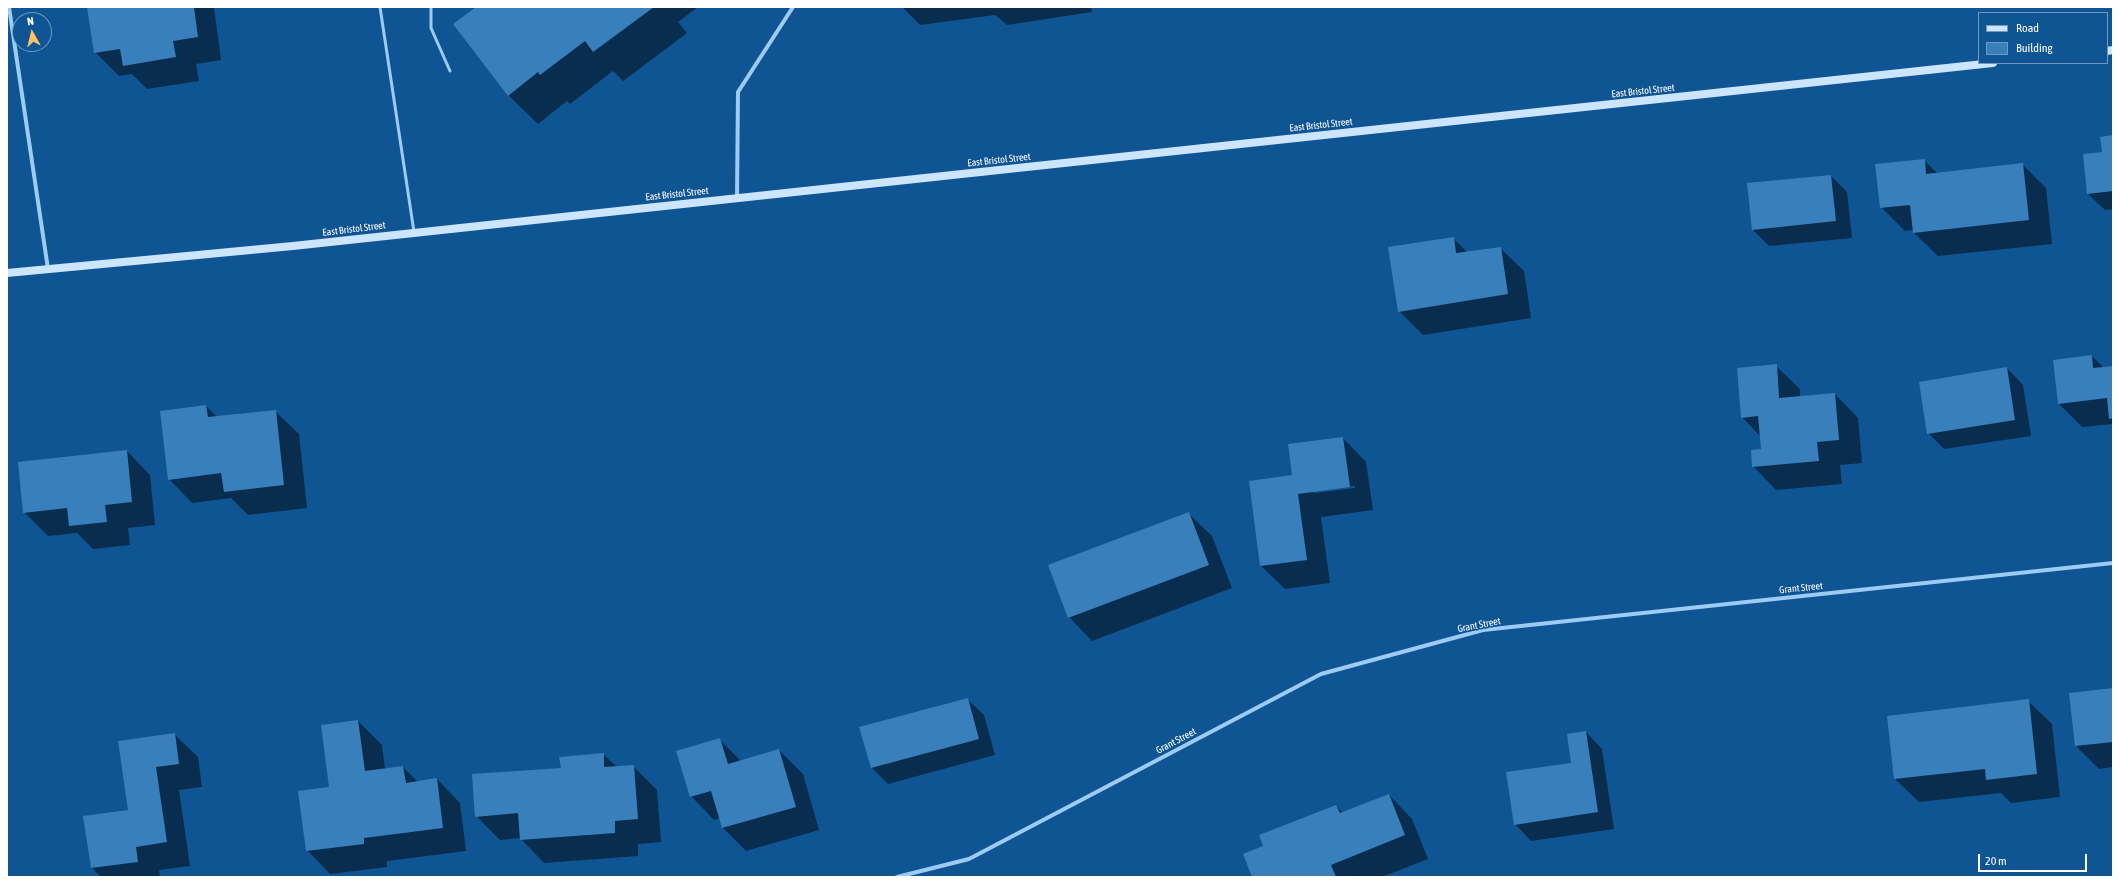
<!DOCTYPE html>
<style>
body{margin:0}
#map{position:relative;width:2120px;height:884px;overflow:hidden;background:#105593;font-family:"Asap Condensed",sans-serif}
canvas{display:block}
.frame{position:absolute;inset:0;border:8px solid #fff;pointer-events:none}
.legend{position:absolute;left:1978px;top:12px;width:130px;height:52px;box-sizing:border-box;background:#105593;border:1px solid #7099be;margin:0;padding:5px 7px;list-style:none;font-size:12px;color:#fff}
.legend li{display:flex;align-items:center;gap:8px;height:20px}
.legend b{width:20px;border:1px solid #7099be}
.north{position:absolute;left:12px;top:12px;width:40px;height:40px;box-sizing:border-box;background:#105593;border:1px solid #7099be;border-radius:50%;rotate:352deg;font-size:11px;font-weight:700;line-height:16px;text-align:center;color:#fff}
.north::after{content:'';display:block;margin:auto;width:14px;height:18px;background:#ffc25e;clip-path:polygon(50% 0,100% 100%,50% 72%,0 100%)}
.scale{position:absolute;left:1978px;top:854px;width:109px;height:18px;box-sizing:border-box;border:2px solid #fff;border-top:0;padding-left:5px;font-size:12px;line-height:14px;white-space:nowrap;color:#fff;-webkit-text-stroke:3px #105593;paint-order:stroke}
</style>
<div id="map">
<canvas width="2120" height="884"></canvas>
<div class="frame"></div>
<ul class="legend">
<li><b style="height:5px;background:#cbe5fd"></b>Road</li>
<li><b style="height:11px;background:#387fbb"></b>Building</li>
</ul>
<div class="north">N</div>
<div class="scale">20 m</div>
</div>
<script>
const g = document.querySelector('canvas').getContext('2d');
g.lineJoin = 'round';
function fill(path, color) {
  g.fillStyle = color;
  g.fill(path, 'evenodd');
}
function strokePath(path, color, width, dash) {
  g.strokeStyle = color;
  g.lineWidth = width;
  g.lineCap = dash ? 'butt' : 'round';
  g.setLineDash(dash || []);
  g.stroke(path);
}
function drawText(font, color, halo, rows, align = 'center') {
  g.font = font + ' "Asap Condensed",sans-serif';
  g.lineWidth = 3.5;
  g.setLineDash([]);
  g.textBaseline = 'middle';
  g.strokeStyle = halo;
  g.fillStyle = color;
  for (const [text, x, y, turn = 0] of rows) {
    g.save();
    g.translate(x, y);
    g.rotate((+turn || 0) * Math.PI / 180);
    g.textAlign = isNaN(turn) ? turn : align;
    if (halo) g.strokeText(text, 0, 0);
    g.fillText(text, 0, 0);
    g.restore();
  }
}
fill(new Path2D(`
 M88 7H214L221 60 196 64 199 81 147 89 132 74 119 76 95 52Z
 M477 7H698L678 22 687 33 623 81 613 71 570 104 567 101 538 124 508 95Z
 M902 7H1091L1092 12 1007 25 995 15 920 25Z
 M1414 7H1428L1416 8Z
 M2113 136V209L2105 210 2088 194 2103 153Z
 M1924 160 1938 174 2023 165 2046 188 2052 244 1938 256 1914 233V230L1905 231 1881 207Z
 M1831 176 1847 192 1852 238 1769 246 1753 230Z
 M1453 238 1468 253 1500 248 1524 271 1531 318 1423 335 1399 311Z
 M2092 356 2104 368 2113 367V424L2082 427 2059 404Z
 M1776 366 1800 389V397L1835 394 1858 418 1862 463 1840 465 1842 484 1776 490 1753 466 1762 450 1760 436 1742 417Z
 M2007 368 2023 385 2031 436 1944 449 1928 433Z
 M206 406 217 417 275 411 299 434 307 508 248 515 231 498 192 503 169 479Z
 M1343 438 1366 462 1373 510 1321 517 1330 583 1285 589 1261 566 1293 475ZM1355 486V488L1314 493V491Z
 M127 451 150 475 155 525 128 528 130 545 93 549 77 533 48 536 24 512Z
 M1188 513 1212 536 1232 588 1092 641 1069 617Z
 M2113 689V767L2099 769 2076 746Z
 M967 699 984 715 995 755 888 784 872 768 861 728Z
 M2028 701 2052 724 2060 797 2011 803 2001 793 1919 802 1895 779Z
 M358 721 382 745 385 769 403 767 418 782 437 779 460 803 466 851 387 861V867L330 874 307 850 330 788Z
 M1586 732 1602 749 1614 829 1531 841 1515 824 1572 763Z
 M174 734 198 757 202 787 179 790 190 866 159 870 160 877H101L92 868 129 811Z
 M720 740 741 761 779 750 803 774 819 830 746 851 723 828 720 818 714 820 691 796Z
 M603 754 617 767 633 766 657 790 661 842 638 844V856L544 863 520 838 500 840 476 816 562 769Z
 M1389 795 1412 819 1428 859 1382 877H1253L1264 846 1336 806 1343 813Z`), '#0007');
fill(new Path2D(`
 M87 7H194L198 37 173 41 176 57 123 66 120 49 94 53Z
 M476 7H654L593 52 585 41 540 75 538 72 508 96 453 24Z
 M2113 135V191L2087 194 2083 154 2102 152 2100 137Z
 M1925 159 1926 174 2023 163 2029 220 1913 233 1910 205 1880 208 1875 164Z
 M1831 175 1836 221 1752 230 1747 183Z
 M1454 237 1456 253 1501 247 1508 294 1398 312 1388 247Z
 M2092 355 2093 368 2113 366V418L2109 419 2107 398 2058 404 2053 360Z
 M1777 364 1779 398 1835 393 1839 440 1817 442 1819 461 1752 467 1751 450 1761 449 1758 416 1741 418 1737 368Z
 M2007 367 2015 420 1927 434 1919 382Z
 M206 405 208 417 276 410 284 485 224 492 221 473 168 480 160 411Z
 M1343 437 1350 487 1298 494 1307 560 1260 566 1249 481 1292 475 1288 444Z
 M127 450 132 502 105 505 107 522 69 526 67 508 23 513 18 462Z
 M1189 512 1209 565 1068 618 1048 565Z
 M2113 688V742L2075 746 2069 693Z
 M968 698 979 739 871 768 859 727Z
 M2029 699 2037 774 1986 780 1985 769 1894 779 1887 716Z
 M358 720 365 771 403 766 406 783 437 778 443 828 364 838V844L306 851 298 791 329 787 321 725Z
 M1586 731 1598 812 1514 825 1506 772 1571 763 1567 734Z
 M175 733 179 764 156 767 167 842 136 847 138 862 91 868 83 816 128 810 118 741Z
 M720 738 728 764 779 749 796 807 722 828 711 791 690 797 676 751Z
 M604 753V767L634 765 638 819 615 821V833L520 840 518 813 475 817 472 774 561 768 559 757Z
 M1389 794 1405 835 1331 865 1336 877H1252L1243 854 1263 846 1259 835 1336 805 1340 813Z`), '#387fbb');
strokePath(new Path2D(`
 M380 7 414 232
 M431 7V28L450 71`), '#9ccbf4', 3);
strokePath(new Path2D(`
 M9 7 48 269
 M737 198 738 92 793 7
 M897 877 969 859 1321 674 1483 630 2113 563`), '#9ccbf4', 4);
strokePath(new Path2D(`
 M2107 51 2113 50
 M7 273 293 246 1993 63`), '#cbe5fd', 8);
drawText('10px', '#fff', '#105593', [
 ["East Bristol Street",1643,91,-6],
 ["East Bristol Street",1321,125,-6],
 ["East Bristol Street",999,160,-6],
 ["East Bristol Street",677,194,-6],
 ["East Bristol Street",354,229,-7],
 ["Grant Street",1801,588,-6],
 ["Grant Street",1479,625,-11],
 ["Grant Street",1176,741,-28]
]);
</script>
